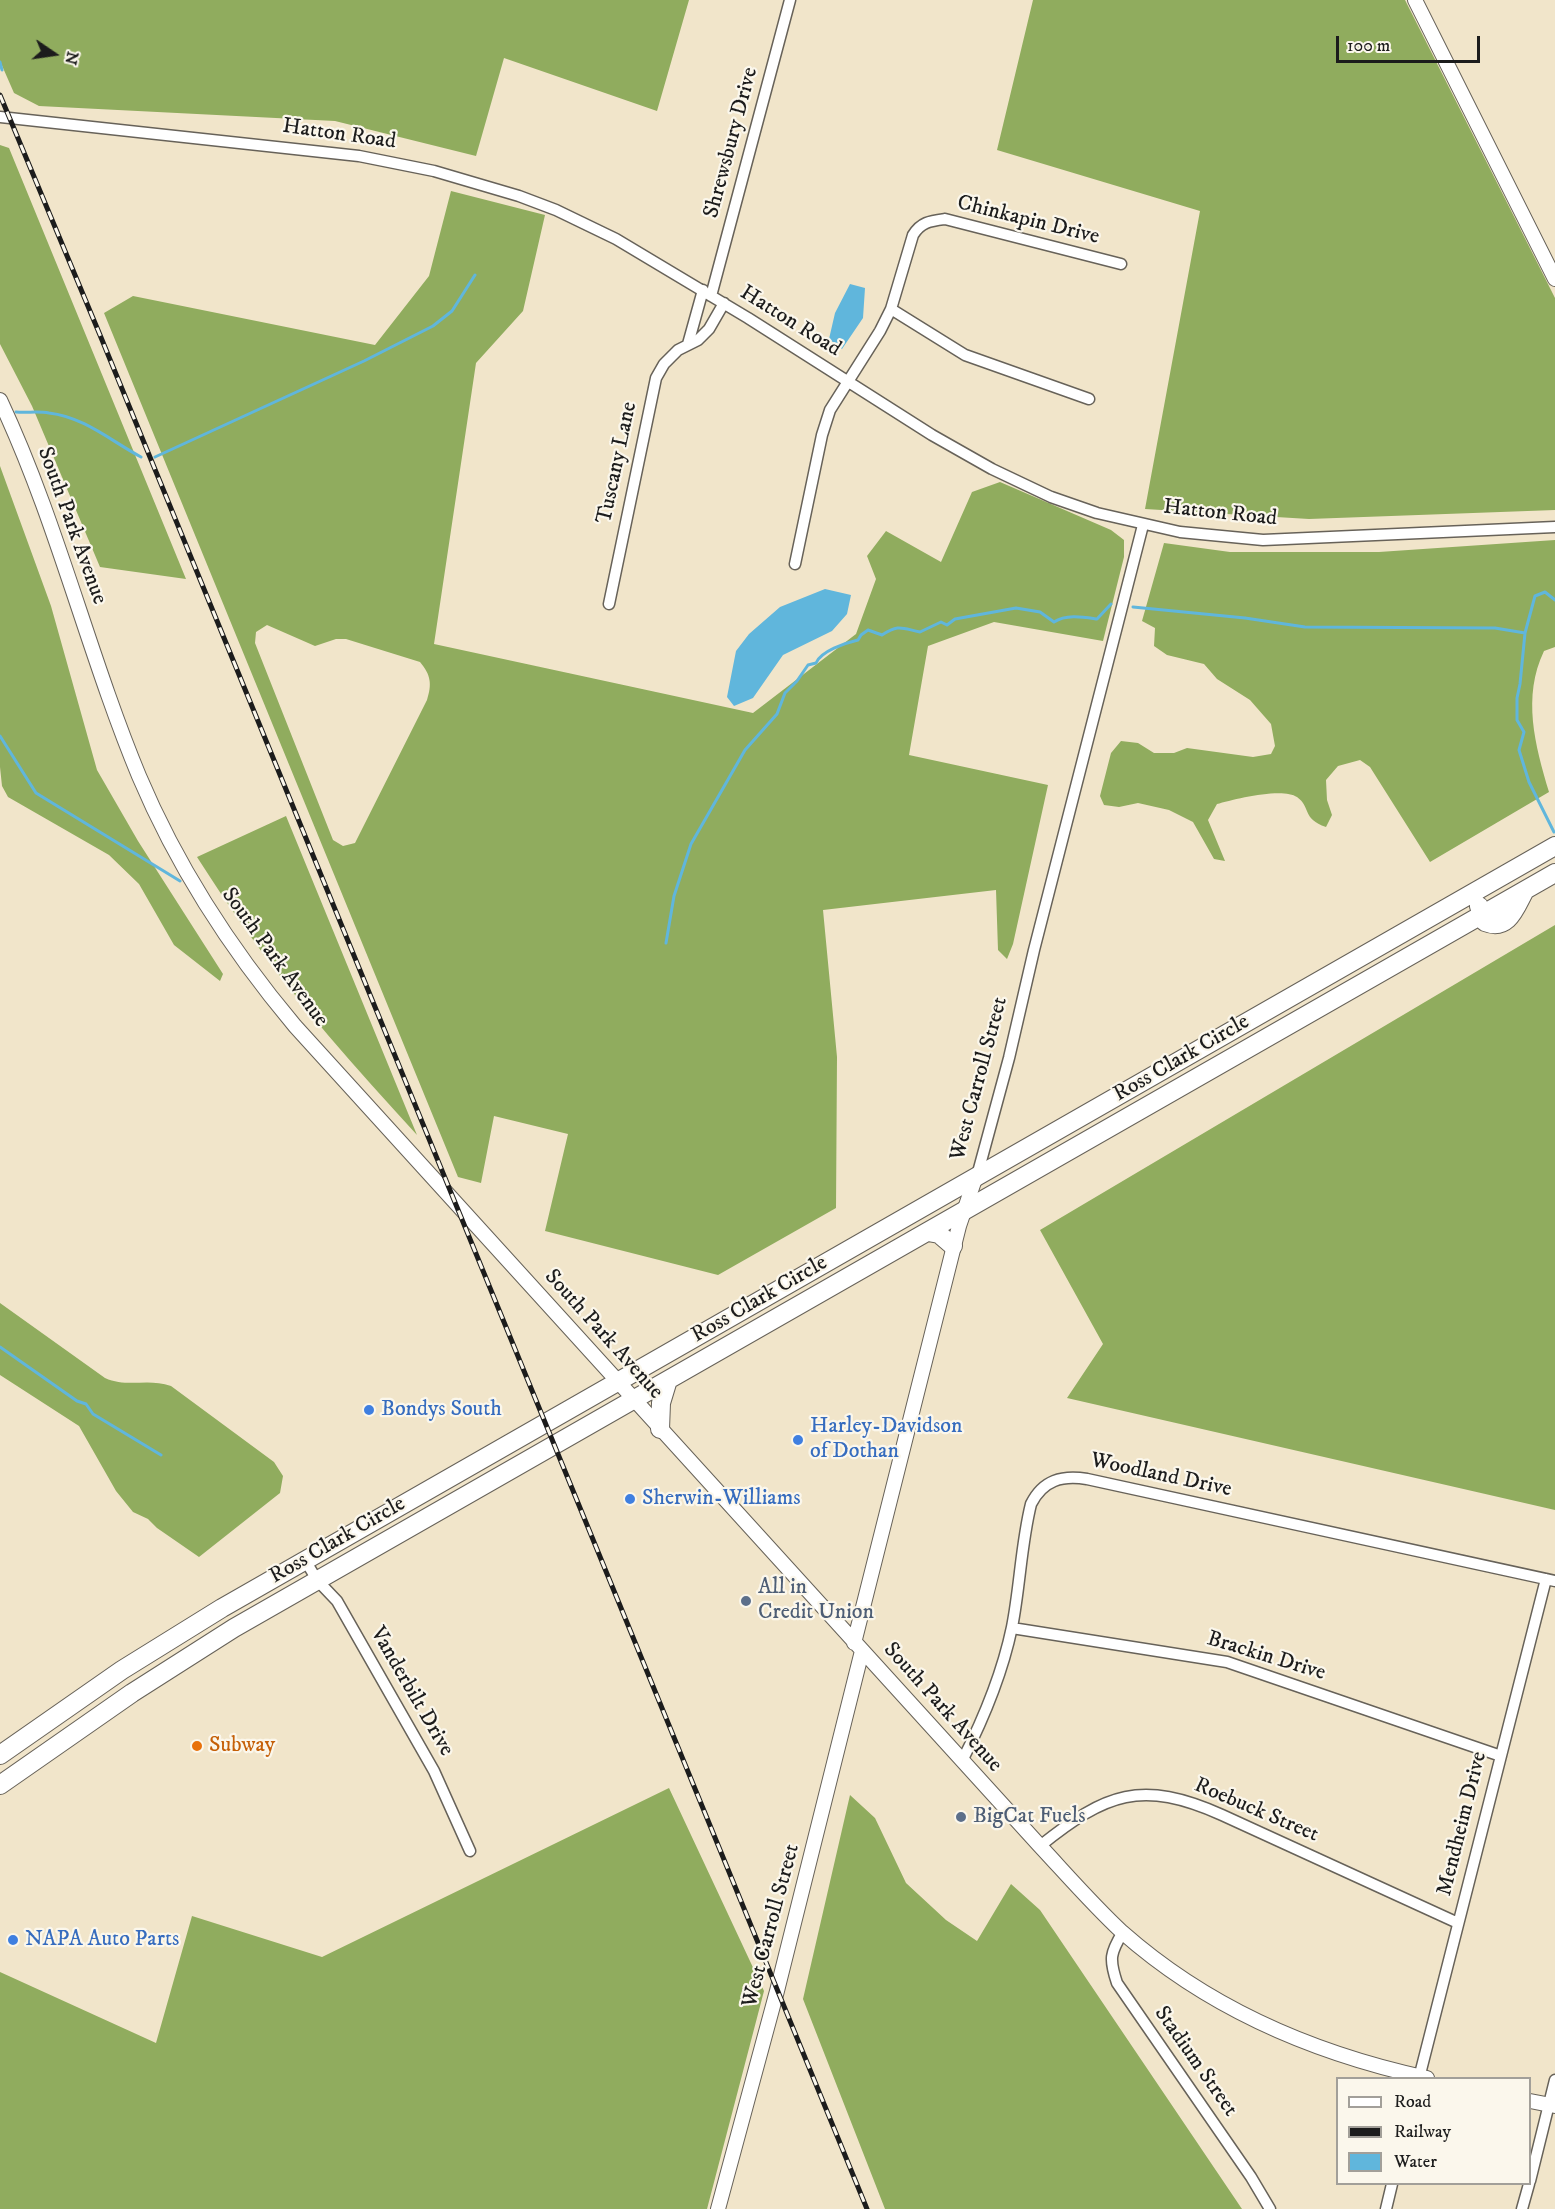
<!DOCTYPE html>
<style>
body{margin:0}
#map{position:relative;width:1555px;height:2209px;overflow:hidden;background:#f1e5ca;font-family:"IM FELL DW Pica",serif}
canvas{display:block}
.legend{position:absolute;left:1336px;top:2077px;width:195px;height:108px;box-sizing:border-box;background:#fbf7ec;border:2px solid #a29f99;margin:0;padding:8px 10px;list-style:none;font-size:18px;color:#1c1c1c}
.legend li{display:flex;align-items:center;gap:12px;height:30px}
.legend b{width:30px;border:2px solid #a29f99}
.north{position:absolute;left:24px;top:24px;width:60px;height:60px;-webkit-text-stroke:4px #fbf7ec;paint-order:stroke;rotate:103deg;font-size:16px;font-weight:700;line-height:24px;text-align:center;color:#1c1c1c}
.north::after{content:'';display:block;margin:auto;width:21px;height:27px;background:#1c1c1c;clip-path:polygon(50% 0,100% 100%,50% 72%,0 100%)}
.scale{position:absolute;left:1336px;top:36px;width:144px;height:27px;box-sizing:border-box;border:3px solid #1c1c1c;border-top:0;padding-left:8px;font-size:18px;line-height:21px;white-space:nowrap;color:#1c1c1c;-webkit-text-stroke:4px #fbf7ec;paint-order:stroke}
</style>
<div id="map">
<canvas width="1555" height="2209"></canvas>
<ul class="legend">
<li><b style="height:8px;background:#fff"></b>Road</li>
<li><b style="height:8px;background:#1c1c1c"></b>Railway</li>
<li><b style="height:16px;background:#60b6dc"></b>Water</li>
</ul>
<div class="north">N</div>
<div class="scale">100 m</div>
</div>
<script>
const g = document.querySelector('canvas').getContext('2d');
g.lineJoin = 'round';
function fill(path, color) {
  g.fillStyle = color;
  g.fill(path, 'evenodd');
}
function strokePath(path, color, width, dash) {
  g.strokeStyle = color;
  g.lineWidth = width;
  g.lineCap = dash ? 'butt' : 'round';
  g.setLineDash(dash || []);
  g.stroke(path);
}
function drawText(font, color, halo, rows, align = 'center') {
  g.font = font + ' "IM FELL DW Pica",serif';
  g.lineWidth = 4.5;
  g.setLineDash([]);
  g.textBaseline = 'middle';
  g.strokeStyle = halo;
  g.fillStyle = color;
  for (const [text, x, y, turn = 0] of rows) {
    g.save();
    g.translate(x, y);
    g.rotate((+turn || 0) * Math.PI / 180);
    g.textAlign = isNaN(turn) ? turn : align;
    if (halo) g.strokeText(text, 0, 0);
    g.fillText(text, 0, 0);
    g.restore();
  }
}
fill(new Path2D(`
 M0 0H689L657 111 504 58 476 156 335 121 39 106 14 93 0 61Z
 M1033 0H1405L1555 298V510L1309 519 1145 509 1200 211 997 150Z
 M0 145 9 148 186 579 100 567 32 406 0 344Z
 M451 191 545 215 523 311 476 363 434 644 753 713 856 634 876 579 867 556 886 531 941 562 972 492 1000 482 1111 530 1124 540V557L1103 641 994 622 928 646 909 755 1048 785 1013 944 1007 959 998 950 996 890 823 910 837 1057 836 1208 718 1275 545 1231 568 1134 494 1116 481 1183 458 1177 104 313 133 296 375 345 429 276ZM267 625 315 646 336 639H346L420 662C431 675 432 684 427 700L355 843 343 846 333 840 255 643 256 632Z
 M0 466 51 606 97 770 138 841 223 974 220 981 174 945 139 884 109 855 8 797 2 786 0 767Z
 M1555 540V647L1544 651C1522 697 1535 745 1549 792L1430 862 1370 767 1360 760 1338 766 1326 780 1327 800 1332 815 1326 827C1302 819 1311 807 1297 797 1283 787 1234 799 1217 804L1208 820 1225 861 1214 859 1193 822 1169 810 1138 803 1119 807 1104 805 1100 796 1111 753 1121 741 1138 743 1154 753H1174L1187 748 1253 757 1271 754 1275 746 1271 724 1250 700 1217 679 1204 664 1167 655 1154 646 1155 628 1142 621 1164 543 1230 552H1379Z
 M286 816 417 1135C357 1069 297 1003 246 930 229 906 213 882 197 857Z
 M1555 925V1510L1067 1398 1103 1344 1040 1230Z
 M0 1303 105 1378C127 1388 148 1378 171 1386L274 1462 283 1476 280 1493 199 1557 157 1528 148 1519 133 1512 116 1491 79 1426 0 1375Z
 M669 1788 764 1991 707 2209H0V1972L156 2043 192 1916 322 1957Z
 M850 1795 875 1818 906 1883 946 1920 977 1941 1011 1884 1040 1910 1242 2209H885L803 1999Z`), '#90ac5e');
fill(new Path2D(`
 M850 284 865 288 863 318 842 349 829 339 835 313Z
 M825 589 851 595 847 614 832 631 783 655 753 698 734 706 727 697 736 651 749 634 780 607Z`), '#60b6dc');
strokePath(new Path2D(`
 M0 62 2 70
 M16 412C27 413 38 411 49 413 84 417 111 441 141 457
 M155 457 364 361 433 326 452 311 475 275
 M1133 607 1245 618 1305 627 1495 628 1525 633
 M0 736 36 793 180 881
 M1554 832 1529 782 1519 750 1524 732 1517 720V698L1520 684 1525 633 1535 596 1545 592 1555 600
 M666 943 674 896 691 844 745 750 777 714 785 693 797 681 808 665 816 663C821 651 845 643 858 640L861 635 868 630 882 635C899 624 901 628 920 632L941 622 947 625 955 619 1016 608 1040 612 1054 622C1066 614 1083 617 1097 619L1111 604
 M0 1347 77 1401 86 1404 93 1414 161 1455`), '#60b6dc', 3);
const street = new Path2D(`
 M0 117 359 156 434 171 519 196 556 210 616 239 748 318 932 435 992 469 1051 497 1097 513 1180 532 1263 540 1555 527
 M711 296 790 0
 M891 309 965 355 1089 399
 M688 344 703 290
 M795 564 822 435 830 410 880 331 891 309 913 235C921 222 930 221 945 219L1121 264
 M609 604 656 378 664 364 678 350 698 340 709 329 724 303
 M977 1176 1009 1058 1034 950 1143 525
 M305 1560 317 1580 337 1601 434 1771 470 1851
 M1012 1628 1227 1662 1501 1756
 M962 1761C984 1718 1002 1675 1012 1627 1020 1587 1021 1544 1031 1504 1043 1480 1062 1475 1087 1479L1555 1581
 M1040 1846C1106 1793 1141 1779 1222 1815L1458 1923
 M1123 1932C1110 1953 1109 1959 1117 1983L1251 2177 1270 2209
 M1419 2078 1546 1579
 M1530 2181 1555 2080
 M1386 2209 1392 2184
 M1522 2209 1529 2184`);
const secondary = new Path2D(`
 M1415 0 1555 279
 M0 400C57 521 88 653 139 776 177 866 232 951 295 1026L1040 1846C1067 1875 1093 1905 1122 1932 1208 2008 1316 2054 1427 2078
 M854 1643 959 1226 976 1176
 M1530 2101 1555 2106
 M718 2209 777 1991 862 1651`);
const highway = new Path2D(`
 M1479 906 1485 922C1508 931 1515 909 1524 892
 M928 1232 939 1234 953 1246
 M660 1429 661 1403 668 1380
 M0 1755 122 1670 222 1608 1555 846
 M0 1785 132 1693 234 1628 1555 873`);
strokePath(street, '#676259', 13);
strokePath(secondary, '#676259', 16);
strokePath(highway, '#676259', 20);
strokePath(street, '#fff', 10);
strokePath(secondary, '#fff', 14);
strokePath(highway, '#fff', 18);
const rail = new Path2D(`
 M0 95 100 335 867 2209`);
strokePath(rail, '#1c1c1c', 5);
strokePath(rail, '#fbf7ec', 3, [9]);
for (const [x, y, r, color] of [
 [369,1410,6,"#3f7fe0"],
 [798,1440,6,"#3f7fe0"],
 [630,1499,6,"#3f7fe0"],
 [746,1601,6,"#5c6f8a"],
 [197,1746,6,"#e8710a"],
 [961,1817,6,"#5c6f8a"],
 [13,1940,6,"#3f7fe0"]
]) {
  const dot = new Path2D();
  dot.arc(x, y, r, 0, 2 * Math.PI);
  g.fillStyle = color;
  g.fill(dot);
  strokePath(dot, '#fbf7ec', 2);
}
drawText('22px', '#1c1c1c', '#fbf7ec', [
 ["Hatton Road",339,135,8],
 ["Shrewsbury Drive",732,143,-75],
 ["Chinkapin Drive",1028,221,14],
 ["Hatton Road",790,322,32],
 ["Tuscany Lane",618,463,-78],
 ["Hatton Road",1220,514,6],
 ["South Park Avenue",71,526,70],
 ["South Park Avenue",274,958,54],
 ["Ross Clark Circle",1182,1059,-30],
 ["West Carroll Street",980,1079,-75],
 ["Ross Clark Circle",760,1300,-30],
 ["South Park Avenue",603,1335,48],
 ["Woodland Drive",1161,1476,12],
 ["Ross Clark Circle",338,1541,-30],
 ["Brackin Drive",1266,1657,17],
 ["Vanderbilt Drive",411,1692,60],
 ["South Park Avenue",942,1708,48],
 ["Roebuck Street",1256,1811,23],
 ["Mendheim Drive",1463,1824,-76],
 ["West Carroll Street",772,1926,-75],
 ["Stadium Street",1195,2062,55]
]);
drawText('22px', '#366cbe', '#fbf7ec', [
 ["Bondys South",381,1410],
 ["Harley-Davidson",810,1427],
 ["of Dothan",810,1452],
 ["Sherwin-Williams",642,1499],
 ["NAPA Auto Parts",25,1940]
], 'left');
drawText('22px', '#4e5e75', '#fbf7ec', [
 ["All in",758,1588],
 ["Credit Union",758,1613],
 ["BigCat Fuels",973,1817]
], 'left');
drawText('22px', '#c56008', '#fbf7ec', [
 ["Subway",209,1746]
], 'left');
</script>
